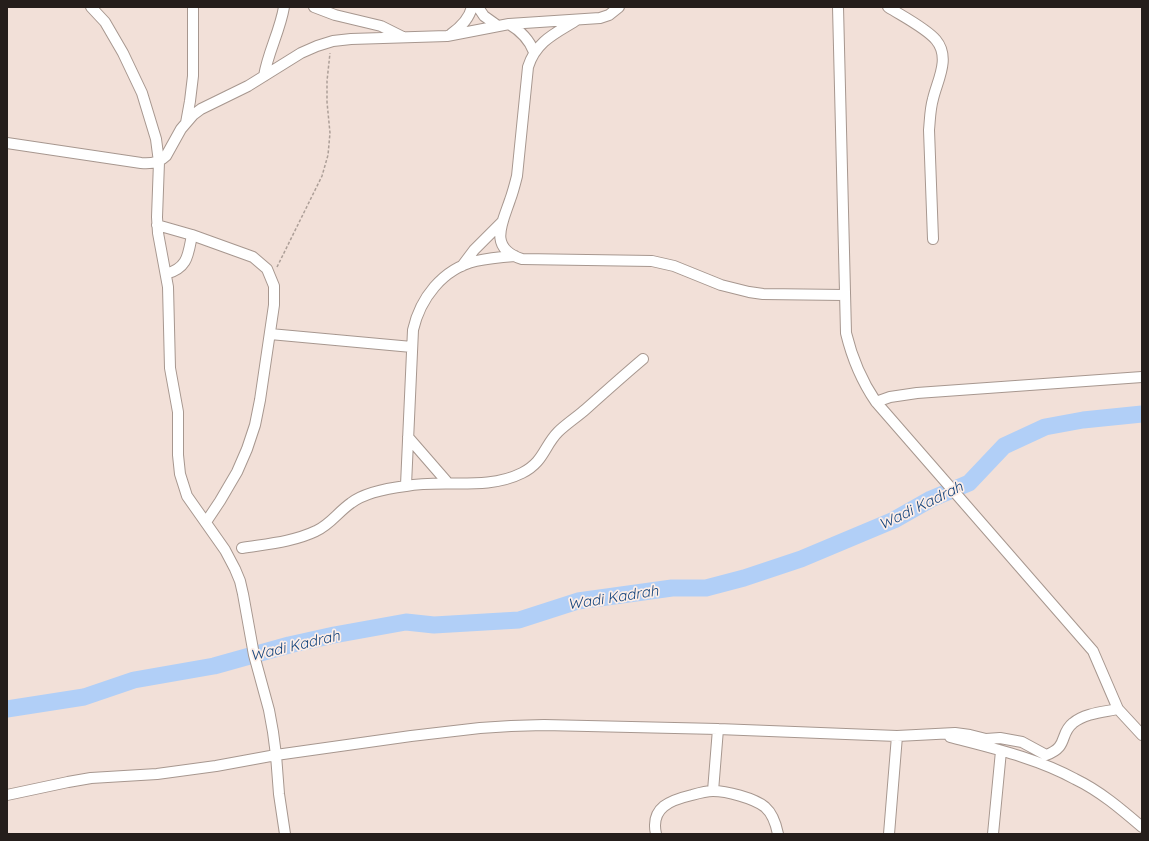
<!DOCTYPE html>
<style>
body{margin:0}
#map{position:relative;width:1149px;height:841px;overflow:hidden;background:#f2e0d8;font-family:Quicksand,sans-serif}
canvas{display:block}
.frame{position:absolute;inset:0;border:8px solid #251e1b;pointer-events:none}
</style>
<div id="map">
<canvas width="1149" height="841"></canvas>
<div class="frame"></div>
</div>
<script>
const g = document.querySelector('canvas').getContext('2d');
g.lineJoin = 'round';
function strokePath(path, color, width, dash) {
  g.strokeStyle = color;
  g.lineWidth = width;
  g.lineCap = dash ? 'butt' : 'round';
  g.setLineDash(dash || []);
  g.stroke(path);
}
function drawText(font, color, halo, rows, align = 'center') {
  g.font = font + ' Quicksand,sans-serif';
  g.lineWidth = 3.5;
  g.setLineDash([]);
  g.textBaseline = 'middle';
  g.strokeStyle = halo;
  g.fillStyle = color;
  for (const [text, x, y, turn = 0] of rows) {
    g.save();
    g.translate(x, y);
    g.rotate((+turn || 0) * Math.PI / 180);
    g.textAlign = isNaN(turn) ? turn : align;
    if (halo) g.strokeText(text, 0, 0);
    g.fillText(text, 0, 0);
    g.restore();
  }
}
strokePath(new Path2D(`
 M7 709 84 697 134 680 214 666 289 645 334 635 406 622 434 625 519 620 578 601 672 588H706L744 578 801 559 894 520 931 499 969 483 1004 446 1045 427 1083 420 1142 414`), '#b1cff7', 17);
const street = new Path2D(`
 M91 7 105 22 123 53 142 93 156 139 159 162 157 217 158 233 168 287 170 368 178 412V455L180 474 187 496 225 550 235 569 240 581 243 594 254 655 269 710 273 732 276 755 279 794 285 834
 M314 7 335 15 381 26 403 37
 M478 7 484 16 498 26
 M838 7 846 333C852 358 861 380 876 402L1093 651 1118 709 1142 735
 M888 7C902 16 926 28 936 40 951 58 937 81 933 99 930 109 930 120 929 130L933 239
 M577 20C556 33 536 41 528 67L517 176C515 184 513 192 510 200 502 224 488 248 522 259L652 261 674 266 721 285 749 292 763 294 844 295
 M509 24C521 31 529 39 534 52
 M451 34C461 27 469 19 472 7
 M264 76C268 52 280 31 284 7
 M186 123 190 101 193 76V7
 M7 143 141 163C151 164 159 163 166 156L181 129 193 115 201 109 248 86 301 53 317 46 333 41 351 39 447 36 509 24 600 18 609 15 619 7
 M157 225 192 235 253 257 267 269 274 286V305L260 400 255 425 247 449 237 472 220 501 206 522
 M462 266 474 250 502 222
 M166 274C188 268 188 255 192 235
 M270 334 412 347
 M876 402 890 397 917 393 1142 377
 M408 437 448 483
 M406 485 413 330C420 299 442 269 476 261 489 258 502 257 515 256
 M242 548C266 544 293 542 316 531 330 525 338 512 351 503 364 493 390 488 406 486 444 479 486 491 522 473 544 462 544 446 558 432 566 424 577 417 586 409 605 392 624 375 643 359
 M950 737C992 748 1037 758 1075 779 1100 791 1121 809 1142 827
 M713 791 718 729
 M7 795 68 782 91 778 157 774 216 766 276 755 411 736 480 728 511 726 544 725 718 729 897 736 955 733 970 735 986 739 1000 738 1022 742 1046 755C1069 747 1059 734 1073 723 1085 713 1104 712 1118 709
 M656 834C650 807 671 800 692 795 699 793 706 791 713 791 726 791 754 798 765 807 773 814 776 824 778 834
 M889 834 897 736
 M993 834 1001 751`);
strokePath(street, '#a7978f', 12);
strokePath(new Path2D(`
 M277 267 322 176 328 155 330 133 327 102V81L330 53`), '#ad9f98', 1.5, [3, 2]);
strokePath(street, '#fff', 10);
drawText('italic 15px', '#13437c', '#fdeee7', [
 ["Wadi Kadrah",921,506,-26],
 ["Wadi Kadrah",613,598,-9],
 ["Wadi Kadrah",295,646,-13]
]);
</script>
